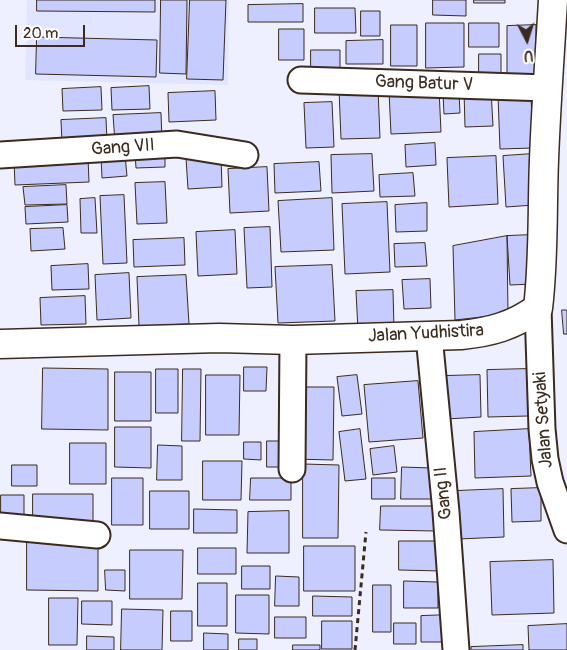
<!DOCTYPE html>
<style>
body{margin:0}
#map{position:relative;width:567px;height:650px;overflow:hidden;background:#eef0ff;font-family:Pangolin,sans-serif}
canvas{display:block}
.north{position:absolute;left:502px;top:15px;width:50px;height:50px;-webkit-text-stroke:4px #fff;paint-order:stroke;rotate:175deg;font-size:14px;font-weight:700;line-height:20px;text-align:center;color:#3b2a1e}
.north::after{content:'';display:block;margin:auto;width:18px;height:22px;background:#3b2a1e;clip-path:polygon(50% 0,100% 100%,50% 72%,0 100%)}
.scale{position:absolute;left:15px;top:25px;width:70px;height:22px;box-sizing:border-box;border:2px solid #3b2a1e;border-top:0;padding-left:6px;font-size:15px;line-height:18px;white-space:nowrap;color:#3b2a1e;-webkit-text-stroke:4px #fff;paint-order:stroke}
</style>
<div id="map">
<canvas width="567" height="650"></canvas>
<div class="north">U</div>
<div class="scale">20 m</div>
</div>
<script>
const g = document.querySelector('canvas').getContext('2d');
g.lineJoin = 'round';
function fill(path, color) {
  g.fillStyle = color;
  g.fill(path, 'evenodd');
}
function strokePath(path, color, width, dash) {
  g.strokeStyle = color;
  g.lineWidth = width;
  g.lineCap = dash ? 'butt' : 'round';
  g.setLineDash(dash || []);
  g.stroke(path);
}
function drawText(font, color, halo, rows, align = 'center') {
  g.font = font + ' Pangolin,sans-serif';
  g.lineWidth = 4;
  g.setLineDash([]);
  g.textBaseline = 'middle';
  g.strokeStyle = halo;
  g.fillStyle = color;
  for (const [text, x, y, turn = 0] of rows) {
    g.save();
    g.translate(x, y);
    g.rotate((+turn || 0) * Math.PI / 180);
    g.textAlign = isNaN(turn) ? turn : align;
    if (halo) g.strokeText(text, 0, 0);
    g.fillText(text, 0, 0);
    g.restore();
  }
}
fill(new Path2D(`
 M27 0H229L228 85 25 80Z`), '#e2e5ff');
const building = new Path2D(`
 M37 0H155V12L37 11Z
 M161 0H187L186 74 160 73Z
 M190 0H226L223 80 187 79Z
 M433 0H466V16L433 15Z
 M474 0H505V3H474Z
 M303 4V22H248V5Z
 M315 8H355L356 33H315Z
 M361 11H380V36H361Z
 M426 23H464V67L426 68Z
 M469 23H499V47H469Z
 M391 25H417V66H391Z
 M536 25V78H507V26Z
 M279 29H304V60H279Z
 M37 37 157 40 156 77 36 74Z
 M383 40V64H346V41Z
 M311 50H340V73H311Z
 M479 54H501V80H479Z
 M149 86 150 109 112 110 111 88Z
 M101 87 102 110 63 111 62 89Z
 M378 88 380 138 341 139 339 89Z
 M439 89 441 132 391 134 389 91Z
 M491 90 493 126 465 127 464 91Z
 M215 91 216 120 169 122 168 93Z
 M459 92 460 113 444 114 443 93Z
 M531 95 533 148 500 149 498 96Z
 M332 102 334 147 306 148 304 103Z
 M161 113 162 141 115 142 113 115Z
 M106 118 107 141 62 143 61 120Z
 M435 143 436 165 406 167 405 145Z
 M165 152V167L136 168 135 153Z
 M372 154 374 191 332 193 331 155Z
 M532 154 534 205 506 207 503 156Z
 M125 155 127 176 102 178 101 156Z
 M496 156 498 204 449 207 447 158Z
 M88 157 89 182 15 185 14 161Z
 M221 157 222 187 188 189 186 158Z
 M319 162 321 191 275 193 274 164Z
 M267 167 269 211 230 213 228 169Z
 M413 173 415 196 380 197 379 175Z
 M165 182 167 223 137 224 135 183Z
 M66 185 67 204 25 205 23 187Z
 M124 195 127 263 103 264 100 196Z
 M95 198 97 233H81L80 199Z
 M332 198 334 250 281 252 278 201Z
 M387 202 390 272 345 274 342 204Z
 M427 203V231L396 232 395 205Z
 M67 205 68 222 26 224 25 207Z
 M270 227 272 287 247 288 244 228Z
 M63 228 65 249 31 251 30 229Z
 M235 230 237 274 198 276 196 232Z
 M531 235 533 284 510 285 507 236Z
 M507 236 508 314 455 320 453 246Z
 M184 238 185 265 134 267 133 240Z
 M425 243 427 266 395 267 394 244Z
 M88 264 89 289 52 290 51 266Z
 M332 265 335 321 278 323 275 267Z
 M129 273 131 318 97 320 95 275Z
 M186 275 189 324 139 326 137 277Z
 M430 279 431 308 404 309 402 280Z
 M393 290 394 329 358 331 356 291Z
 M85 296 86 324 41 325 40 298Z
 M562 310H567V334H564Z
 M244 367H267L266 391H244Z
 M43 368 108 369V430L42 429Z
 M156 369H178V413H156Z
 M183 369H201L200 441H182Z
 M527 369 528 416 488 417 487 370Z
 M115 372H151V421H115Z
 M206 375H240L239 435H206Z
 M357 375 362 414 342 416 337 377Z
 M480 375 481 417 446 419 444 376Z
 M418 381 423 438 369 442 364 385Z
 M294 387H334L333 460 293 459Z
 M115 427H151V468L115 467Z
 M360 429 366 479 345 481 339 432Z
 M529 429 531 476 475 478 474 432Z
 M267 441H287V467H267Z
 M244 442H261V460L244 459Z
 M70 443H106V484H70Z
 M158 445 182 446V480H157Z
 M394 446 397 472 373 475 370 449Z
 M203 461H242L241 500H203Z
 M303 464 339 465 338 538H303Z
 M12 465H37V486H12Z
 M402 467 432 468V499H401Z
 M112 478H143V525H112Z
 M251 478H291V500H250Z
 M372 478H395V499H372Z
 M541 488V521L512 522 511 489Z
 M503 489 504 537 458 539 456 491Z
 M150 491H189V529H150Z
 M33 494H93V525H33Z
 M1 495H24V521H1Z
 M381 506H436V531L380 530Z
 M194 509 237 510V533H194Z
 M289 511V553H247L248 512Z
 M27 540H98V591L27 590Z
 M399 541H442V571L399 570Z
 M304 546H355V591H304Z
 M198 548H236V574H198Z
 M130 550H183L182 599H130Z
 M553 560 554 613 492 615 490 562Z
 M242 566H270V589H242Z
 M105 570H125V591L106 590Z
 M276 576 299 577V606H275Z
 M404 581 438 582V608H404Z
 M198 583H227V626H198Z
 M373 585H391V632H373Z
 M236 595H269V634L236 633Z
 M313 596 352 597V616H313Z
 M49 598H78L77 645H49Z
 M82 601H112V625L82 624Z
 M122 609 163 610 162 650H121Z
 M171 611H192V641H171Z
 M449 615V642H421V616Z
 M275 617H306V638H275Z
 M322 621H352V649H322Z
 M394 623H416V644H394Z
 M567 624V650H529L528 626Z
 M204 633 228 634V650H204Z
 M87 636 114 637V650H87Z
 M239 639H257V650H239Z
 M293 645H320V650H293Z
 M523 645V650H471V647Z`);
fill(building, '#c6ccfe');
strokePath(building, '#3b2a1e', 1);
const street = new Path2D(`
 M301 80 548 88
 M0 155 177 144 245 155
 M538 308 542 429 545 459 550 482 567 530
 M429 336 446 512 456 650
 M292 469 293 340
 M0 526 97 535`);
const secondary = new Path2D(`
 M0 344 219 338 293 340 461 335C491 332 513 326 538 308 544 259 542 209 544 160 546 106 550 53 553 0`);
strokePath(street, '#3b2a1e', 29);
strokePath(secondary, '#3b2a1e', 31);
strokePath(new Path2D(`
 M355 650 366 532`), '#3b2a1e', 3, [5, 4]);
strokePath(street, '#fff', 25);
strokePath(secondary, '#fff', 28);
drawText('18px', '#3b2a1e', '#fff', [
 ["Gang Batur V",424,84,2],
 ["Gang VII",123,148,-4],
 ["Jalan Yudhistira",426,334,-3],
 ["Jalan Setyaki",544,420,-94],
 ["Gang II",444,493,-96]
]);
</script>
